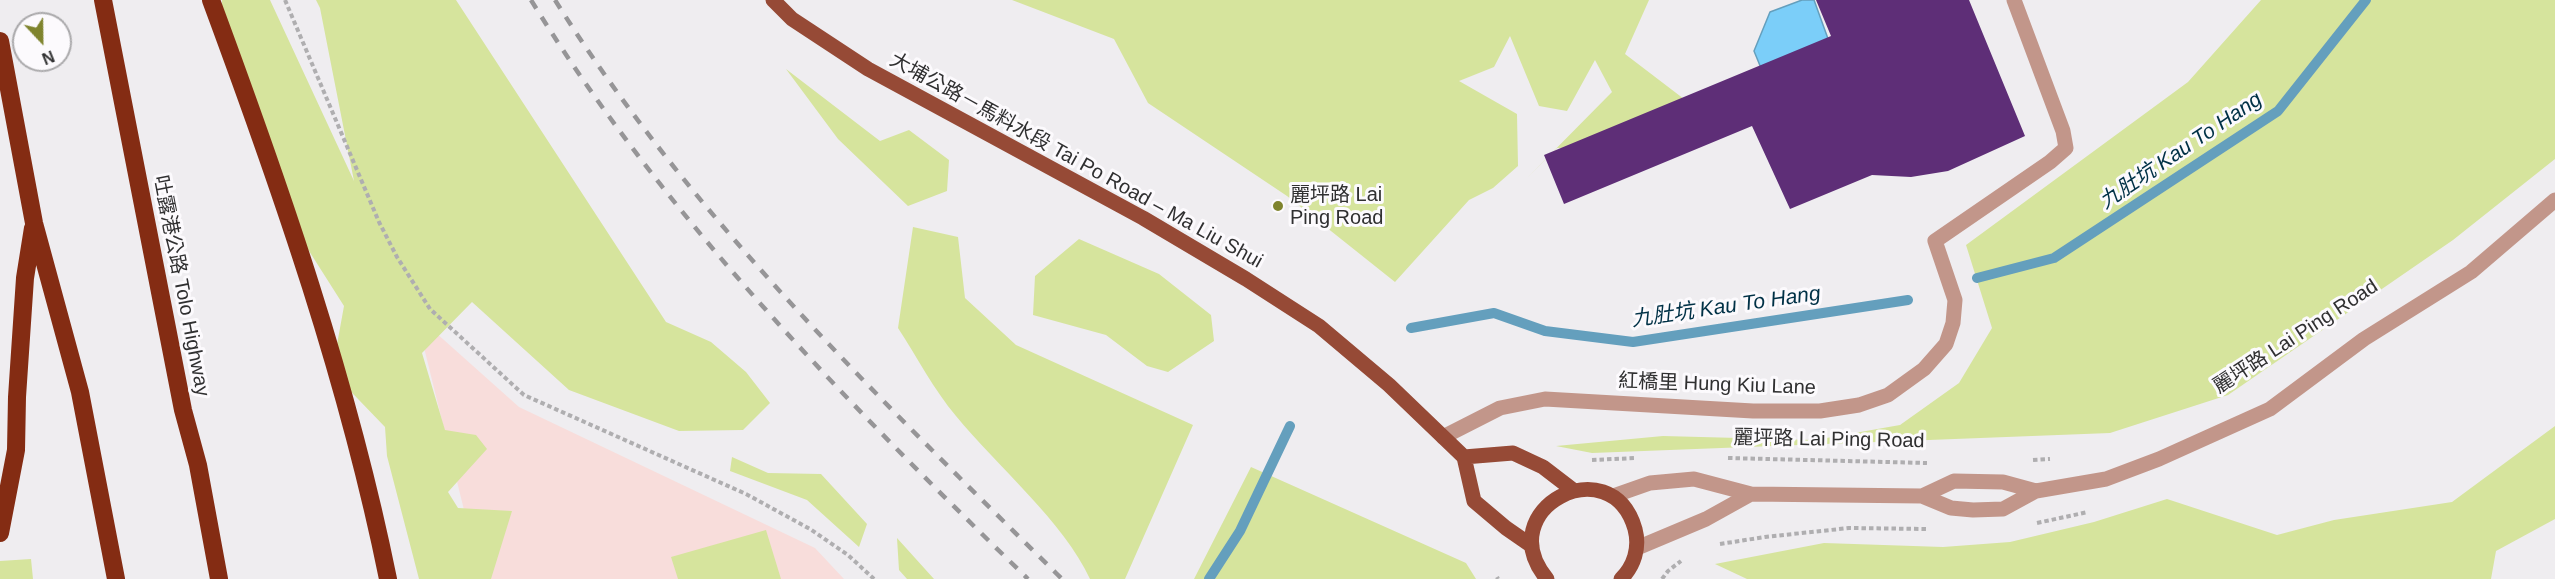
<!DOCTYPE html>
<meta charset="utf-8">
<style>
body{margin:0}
#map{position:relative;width:2555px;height:579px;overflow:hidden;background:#efedf0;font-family:Helvetica,sans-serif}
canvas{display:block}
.north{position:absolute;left:12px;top:12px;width:60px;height:60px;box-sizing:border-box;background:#fcfafd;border:2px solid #aaa9ab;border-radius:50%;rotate:158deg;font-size:16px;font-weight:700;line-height:24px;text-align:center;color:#303031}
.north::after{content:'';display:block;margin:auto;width:21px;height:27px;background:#7f842e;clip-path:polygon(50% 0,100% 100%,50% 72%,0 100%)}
</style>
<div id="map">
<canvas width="2555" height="579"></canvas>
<div class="north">N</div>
</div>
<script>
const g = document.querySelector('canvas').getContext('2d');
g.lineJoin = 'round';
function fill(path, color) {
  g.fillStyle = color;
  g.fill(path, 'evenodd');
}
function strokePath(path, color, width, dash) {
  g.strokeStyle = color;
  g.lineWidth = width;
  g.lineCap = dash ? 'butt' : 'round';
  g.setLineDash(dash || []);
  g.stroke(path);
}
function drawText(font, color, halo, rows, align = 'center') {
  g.font = font + ' Helvetica,"Noto Sans TC",sans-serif';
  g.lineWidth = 6;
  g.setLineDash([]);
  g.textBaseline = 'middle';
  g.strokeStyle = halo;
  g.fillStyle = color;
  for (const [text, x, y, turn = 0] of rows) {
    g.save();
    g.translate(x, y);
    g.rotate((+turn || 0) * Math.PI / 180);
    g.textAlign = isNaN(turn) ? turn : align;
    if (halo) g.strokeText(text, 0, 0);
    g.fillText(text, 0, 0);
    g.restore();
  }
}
fill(new Path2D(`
 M416 315 519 407 815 548 844 579H481Z`), '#f8dddb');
fill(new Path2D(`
 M222 0H270L354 181 320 8 316 0H456L666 322 711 342 746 372 770 403 743 430 679 431 569 390 472 302 422 353 445 430 476 435 487 449 448 492 458 508 512 511 491 579H419L387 456 385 427 332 372 344 306 276 199 222 55Z
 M1012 0H1649L1625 54 1684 99 1579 148H1557L1527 178 1612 92 1595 60 1567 111 1539 106 1510 36 1494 67 1459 81 1517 114 1518 166 1493 188 1469 200 1395 282 1287 196 1148 103 1114 39Z
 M2261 0H2555V159L2453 240 2228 395 2110 433 1592 453 1556 446 1663 436 1815 440 1900 425 1959 383 1992 328 1966 245 2188 82Z
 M786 69 880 141 909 130 949 160 947 191 908 206 838 139Z
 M913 227 958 237 965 298 1016 345 1193 425 1125 579H1090C1064 522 997 466 956 416 934 390 917 357 898 328Z
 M1079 239 1159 274 1211 315 1214 341 1168 372 1147 366 1106 335 1033 315 1035 276Z
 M2555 426V519L2496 551 2491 579H1747L1715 564 1824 543 1943 547 2010 542 2094 522 2167 499 2277 535 2334 520 2452 502Z
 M732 457 768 473 821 474 867 524 859 547 807 500 730 471Z
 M1251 467 1466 563 1476 579H1194Z
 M766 530 781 579H678L671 557Z
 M897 538 934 579H907L899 570Z
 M31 559 33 579H0V561Z`), '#d6e49d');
const water = new Path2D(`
 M1802 0H1814L1831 47 1763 73 1754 51 1770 12Z`);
fill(water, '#7bcef9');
strokePath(water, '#649fbd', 1.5);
strokePath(new Path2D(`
 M1977 278 2054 258 2278 111 2366 0
 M1411 328 1494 313 1545 331 1633 342 1908 300
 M1209 579 1240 531 1290 426`), '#649fbd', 10);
fill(new Path2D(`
 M1816 0H1969L2025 136 1948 171 1911 177 1872 175 1790 209 1752 126 1564 204 1544 155 1831 36Z`), '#5e2e77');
strokePath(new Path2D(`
 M285 0 379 222 397 257 430 309 524 395 746 494 810 529 848 555 874 579
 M1728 458 1927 463
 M1592 460 1636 458
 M2033 460 2050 459
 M2037 523 2088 512
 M1720 544 1765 537 1849 528 1928 529
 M1497 577 1498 579
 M1662 579 1668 571 1681 561`), '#afaeb0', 4, [4.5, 3]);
strokePath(new Path2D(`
 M1443 437 1500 408 1545 399 1753 411H1820L1859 405 1888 395 1924 369 1946 344 1953 323 1955 300 1935 241 2050 162 2066 148 2063 131 2014 0
 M1613 496 1650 483 1694 479 1751 494 1922 496 1951 508 1973 510 2003 509 2036 491 2106 479 2159 459 2270 409 2364 339 2471 272 2555 200
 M1922 496 1954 481 2003 482 2036 491
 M1637 548 1706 519 1751 494`), '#c2968a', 15);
strokePath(new Path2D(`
 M773 0 792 19 868 69 1143 218 1246 279 1319 326 1389 385 1464 457 1474 501 1506 528 1532 546
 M1464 457 1513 453 1543 467 1573 490
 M1547 579C1489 509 1611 446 1635 529 1640 548 1634 566 1621 579`), '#964a36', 15);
strokePath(new Path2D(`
 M103 0 183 410 198 465 219 579
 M211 0C281 189 348 381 388 579
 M0 41 34 223 80 392 116 579
 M0 533 16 450 17 397 25 278 33 228`), '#842c13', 18);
strokePath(new Path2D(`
 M531 0C665 218 845 401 1028 579
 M555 0C693 220 879 398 1062 579`), '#969597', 4.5, [10, 10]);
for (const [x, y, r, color] of [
 [1278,206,6,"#7f842e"]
]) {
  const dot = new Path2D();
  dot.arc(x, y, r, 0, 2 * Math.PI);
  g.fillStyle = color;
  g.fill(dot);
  strokePath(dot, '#fcfafd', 2);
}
drawText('20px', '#303031', '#fcfafd', [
 ["大埔公路－馬料水段 Tai Po Road – Ma Liu Shui",1076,161,29],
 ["吐露港公路 Tolo Highway",181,286,79],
 ["麗坪路 Lai Ping Road",2296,337,-33],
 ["紅橋里 Hung Kiu Lane",1717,385,2],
 ["麗坪路 Lai Ping Road",1829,440,1]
]);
drawText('20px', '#303031', '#fcfafd', [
 ["麗坪路 Lai",1290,195],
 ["Ping Road",1290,218]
], 'left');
drawText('italic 21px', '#003146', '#fcfafd', [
 ["九肚坑 Kau To Hang",2181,151,-34],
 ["九肚坑 Kau To Hang",1726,307,-8]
]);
</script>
